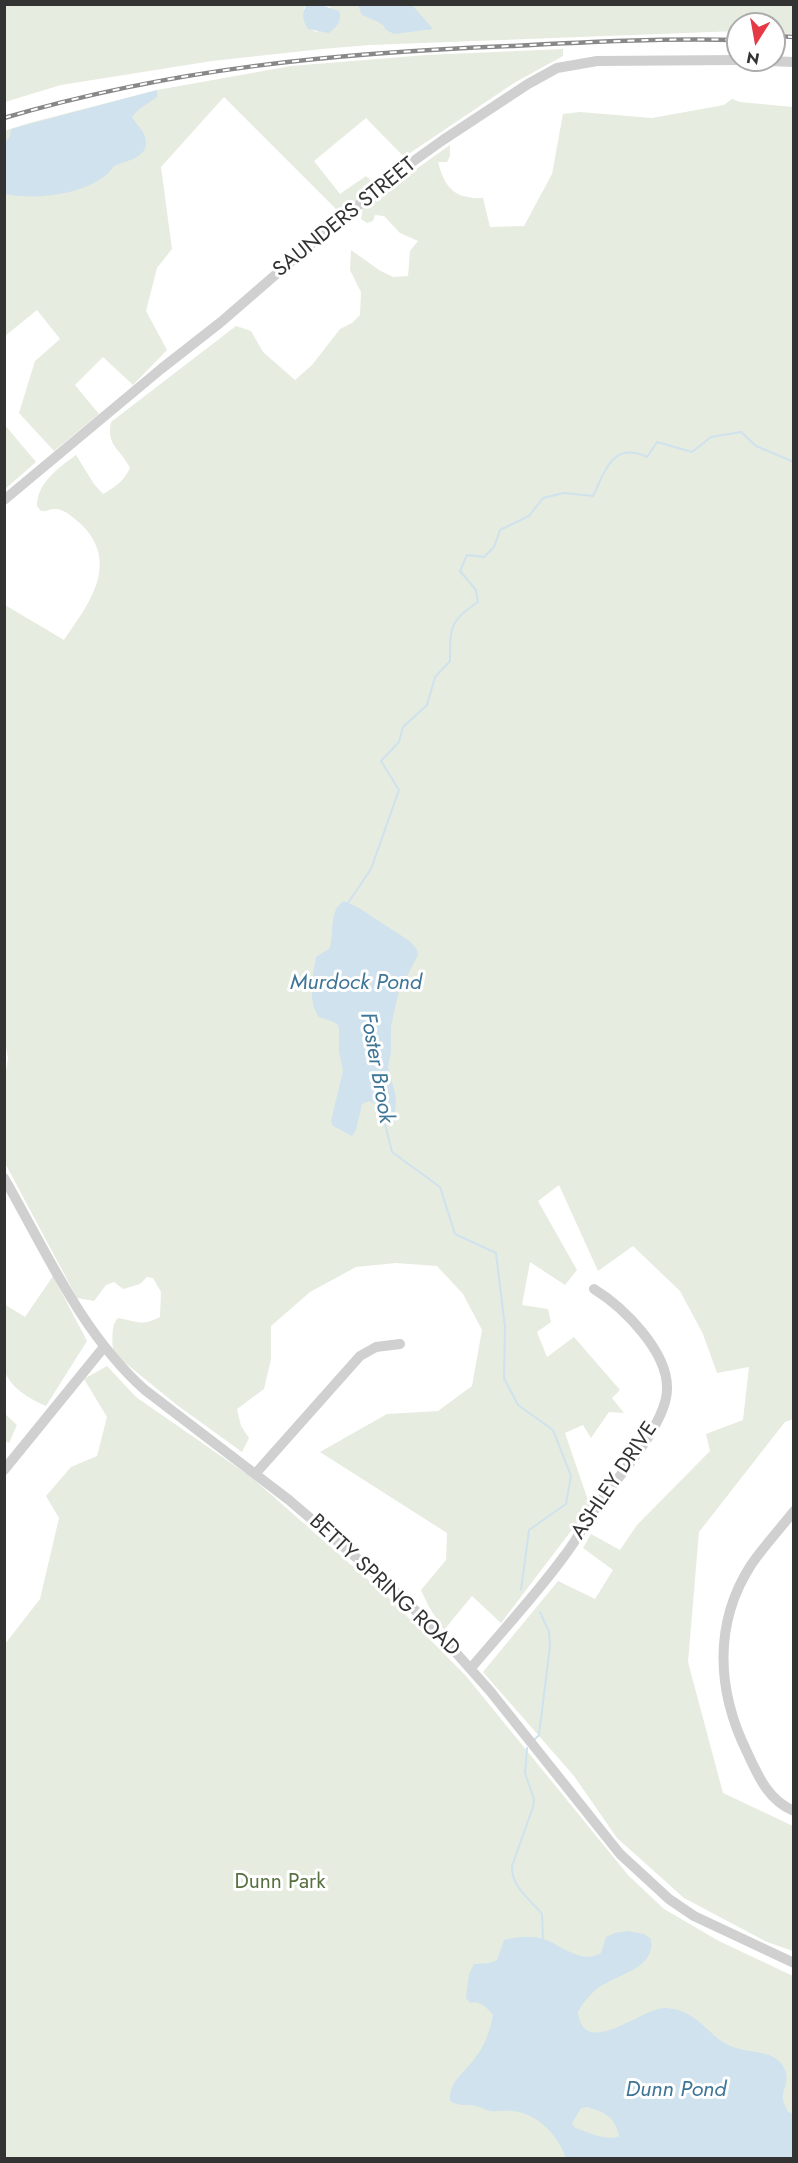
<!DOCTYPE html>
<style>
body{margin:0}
#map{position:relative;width:798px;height:2163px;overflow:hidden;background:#fff;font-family:Jost,sans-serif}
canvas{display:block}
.frame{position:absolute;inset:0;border:6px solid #333;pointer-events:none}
.north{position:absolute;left:726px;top:12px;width:60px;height:60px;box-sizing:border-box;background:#fff;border:2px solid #adadad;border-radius:50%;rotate:191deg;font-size:16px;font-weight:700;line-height:24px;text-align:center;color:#333}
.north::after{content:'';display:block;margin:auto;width:21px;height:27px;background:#e63946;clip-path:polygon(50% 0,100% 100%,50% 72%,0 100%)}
</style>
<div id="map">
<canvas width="798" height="2163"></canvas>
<div class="frame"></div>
<div class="north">N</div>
</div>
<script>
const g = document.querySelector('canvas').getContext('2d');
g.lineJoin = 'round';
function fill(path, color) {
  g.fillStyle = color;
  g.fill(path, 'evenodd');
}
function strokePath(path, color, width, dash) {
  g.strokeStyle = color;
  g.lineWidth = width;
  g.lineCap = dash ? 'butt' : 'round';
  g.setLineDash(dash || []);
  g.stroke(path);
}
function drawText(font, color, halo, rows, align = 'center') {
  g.font = font + ' Jost,sans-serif';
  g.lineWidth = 6;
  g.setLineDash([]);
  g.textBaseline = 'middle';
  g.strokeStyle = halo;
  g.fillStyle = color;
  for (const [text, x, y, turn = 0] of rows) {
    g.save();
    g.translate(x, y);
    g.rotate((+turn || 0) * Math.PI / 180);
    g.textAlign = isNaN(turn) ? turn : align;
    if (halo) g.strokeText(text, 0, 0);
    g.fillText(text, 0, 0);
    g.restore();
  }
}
fill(new Path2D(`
 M5 5H307L304 8C304 21 304 27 317 32L331 7 317 5H793V34L774 33V24H738V31L370 45 322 49 212 61 61 85 5 102Z
 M563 49V56L514 83 404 157 366 118 314 161 340 194 366 176 377 187 341 214 224 97 161 167 172 249 157 268 146 311 167 350 133 385 103 357 75 385 99 414 54 451 19 413 35 361 60 339 37 310 5 336 4 131 29 123 157 90 291 66 426 55Z
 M732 99 740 102 793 107V1419L785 1422 699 1532 688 1662 723 1793 793 1826V1951L767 1942 684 1898 617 1838 574 1776 483 1672 558 1581 595 1599 613 1570 583 1548 591 1534 620 1550 637 1525 710 1451 706 1434 743 1420 749 1367 717 1373 703 1334 680 1291 633 1246 598 1271 559 1185 538 1201 577 1270 565 1285 530 1262 522 1305 548 1309 551 1322 537 1332 547 1357 574 1337 620 1390 612 1398 624 1413 609 1412 591 1438 583 1425 565 1433 590 1506 501 1623 472 1596 444 1630 429 1607 421 1590 446 1560 447 1533 320 1452 387 1414 438 1411 472 1386 482 1330 463 1294 437 1266 396 1263 356 1267 310 1292 271 1326V1359L264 1389 237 1409 241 1426 249 1438 242 1452 177 1405 113 1353C113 1342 110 1326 118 1318 137 1321 141 1327 160 1317L161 1292 153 1278 147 1277 140 1284 123 1289 114 1282 106 1285 94 1301 77 1298 5 1163 4 1084 8 1058 4 1035 5 605 64 640C89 604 120 564 82 525 75 519 64 508 55 509 49 509 47 512 41 511L37 506C37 483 58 468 76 455L94 484 103 494C114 488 125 480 130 468 120 448 106 446 111 422L236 326 251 331 263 352 295 380 312 365 340 329 352 323 360 315 361 292 350 270 351 250 379 270 393 277 408 276 410 251 418 241 400 233 384 216 375 215 373 221 367 223 361 219 363 207 450 145V156L447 162H438C445 188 454 199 483 198L490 227 524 226 552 174 563 114 580 112 652 118 724 105Z
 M4 424 36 462 5 489Z
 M53 1276 87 1341 46 1406C32 1400 8 1387 5 1370 1 1354 5 1322 4 1304L25 1317Z
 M107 1366 136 1397 251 1477 390 1599 466 1676 628 1875 664 1909 719 1941 793 1976V2158H5V1644L40 1599 59 1518 46 1496 71 1467 97 1456 107 1417 84 1379Z
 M4 1413 17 1425 9 1443 5 1441Z`), '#e6ecdf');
fill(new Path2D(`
 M307 5 324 6 339 11C343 21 336 27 329 33L308 29C303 22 301 11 307 5Z
 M358 5H412L433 29 394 34 386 30 383 25 376 21 362 15Z
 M157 90V97L138 110 132 117C135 123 144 131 145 137 151 158 127 160 114 166 96 194 36 201 5 194V143L10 136 11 129Z
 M344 901 359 908 411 942 417 950 418 955 406 978 400 986 391 1026V1052L388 1067 396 1097 395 1113 369 1101 362 1104 356 1130 352 1136 333 1126 331 1121 343 1071 339 1051V1030L338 1025 334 1022 319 1017C307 1000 313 976 316 957L330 948C334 933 329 909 344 901Z
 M628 1931 644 1934 651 1939C655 1966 626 1972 608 1982 594 1989 585 1999 578 2012 584 2061 642 2007 666 2008 701 2010 708 2040 736 2048 751 2053 776 2050 784 2068 791 2082 782 2088 783 2099 783 2103 787 2109 788 2112L793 2114V2158H566C558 2136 539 2114 513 2111 506 2110 497 2112 490 2111 485 2110 481 2107 476 2106 465 2103 463 2108 450 2101 449 2080 465 2073 475 2058 485 2046 490 2030 493 2015 487 2008 480 2000 470 2003L466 1998 469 1974 474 1964 490 1963 497 1960 504 1940C515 1937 532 1935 543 1939 562 1945 581 1965 601 1953L606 1937 615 1933ZM587 2107C604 2112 615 2116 619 2136 607 2142 588 2132 575 2128L572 2123 581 2108Z`), '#cfe2ee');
strokePath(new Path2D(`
 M348 903 371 869 399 790 381 761 399 742 403 727 427 705 435 677 450 661C450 628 449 621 478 602L476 590 460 571 467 555 484 557 494 547 500 530 529 516 543 498 564 493 593 496C605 471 613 441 647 457L657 442 692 452 711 437 741 432 756 446 794 462
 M380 1104 392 1152 440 1187 455 1234 496 1253 505 1327 504 1378 518 1405 553 1430 571 1476 566 1504 529 1530 521 1590
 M535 1739 539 1735 550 1646 549 1632 540 1612
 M527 1748 525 1773 534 1799 533 1807 512 1866C511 1887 530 1899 542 1914L543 1939`), '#cfe2ee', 2);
strokePath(new Path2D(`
 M742 60 794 62
 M4 500 161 369 221 322 311 244 408 165 443 140 528 84 557 68 597 61 738 60
 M4 1178C46 1251 81 1333 145 1390L289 1500 387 1584 434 1628 490 1691 620 1854 669 1899 694 1916 794 1963
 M4 1470 104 1347
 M256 1473 360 1356 376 1347 400 1344
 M794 1511C780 1529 764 1546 751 1565 713 1624 717 1691 747 1752 758 1776 768 1800 794 1811
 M471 1668C503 1630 536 1595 565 1555 579 1537 589 1516 603 1498 622 1472 667 1422 667 1389 668 1351 623 1307 594 1289`), '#d0d0d0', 10);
const rail = new Path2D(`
 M774 36 794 37
 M4 118C174 68 336 53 511 46 587 42 662 38 738 40`);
strokePath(rail, '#888', 4.5);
strokePath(rail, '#fff', 2, [7]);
drawText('21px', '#333', '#fff', [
 ["SAUNDERS STREET",345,218,-39],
 ["ASHLEY DRIVE",615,1481,-56],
 ["BETTY SPRING ROAD",384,1586,43]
]);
drawText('21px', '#56703f', '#fff', [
 ["Dunn Park",280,1883]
]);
drawText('italic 22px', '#3f7597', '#fff', [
 ["Murdock Pond",356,984],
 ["Foster Brook",376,1068,80],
 ["Dunn Pond",676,2091]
]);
</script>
